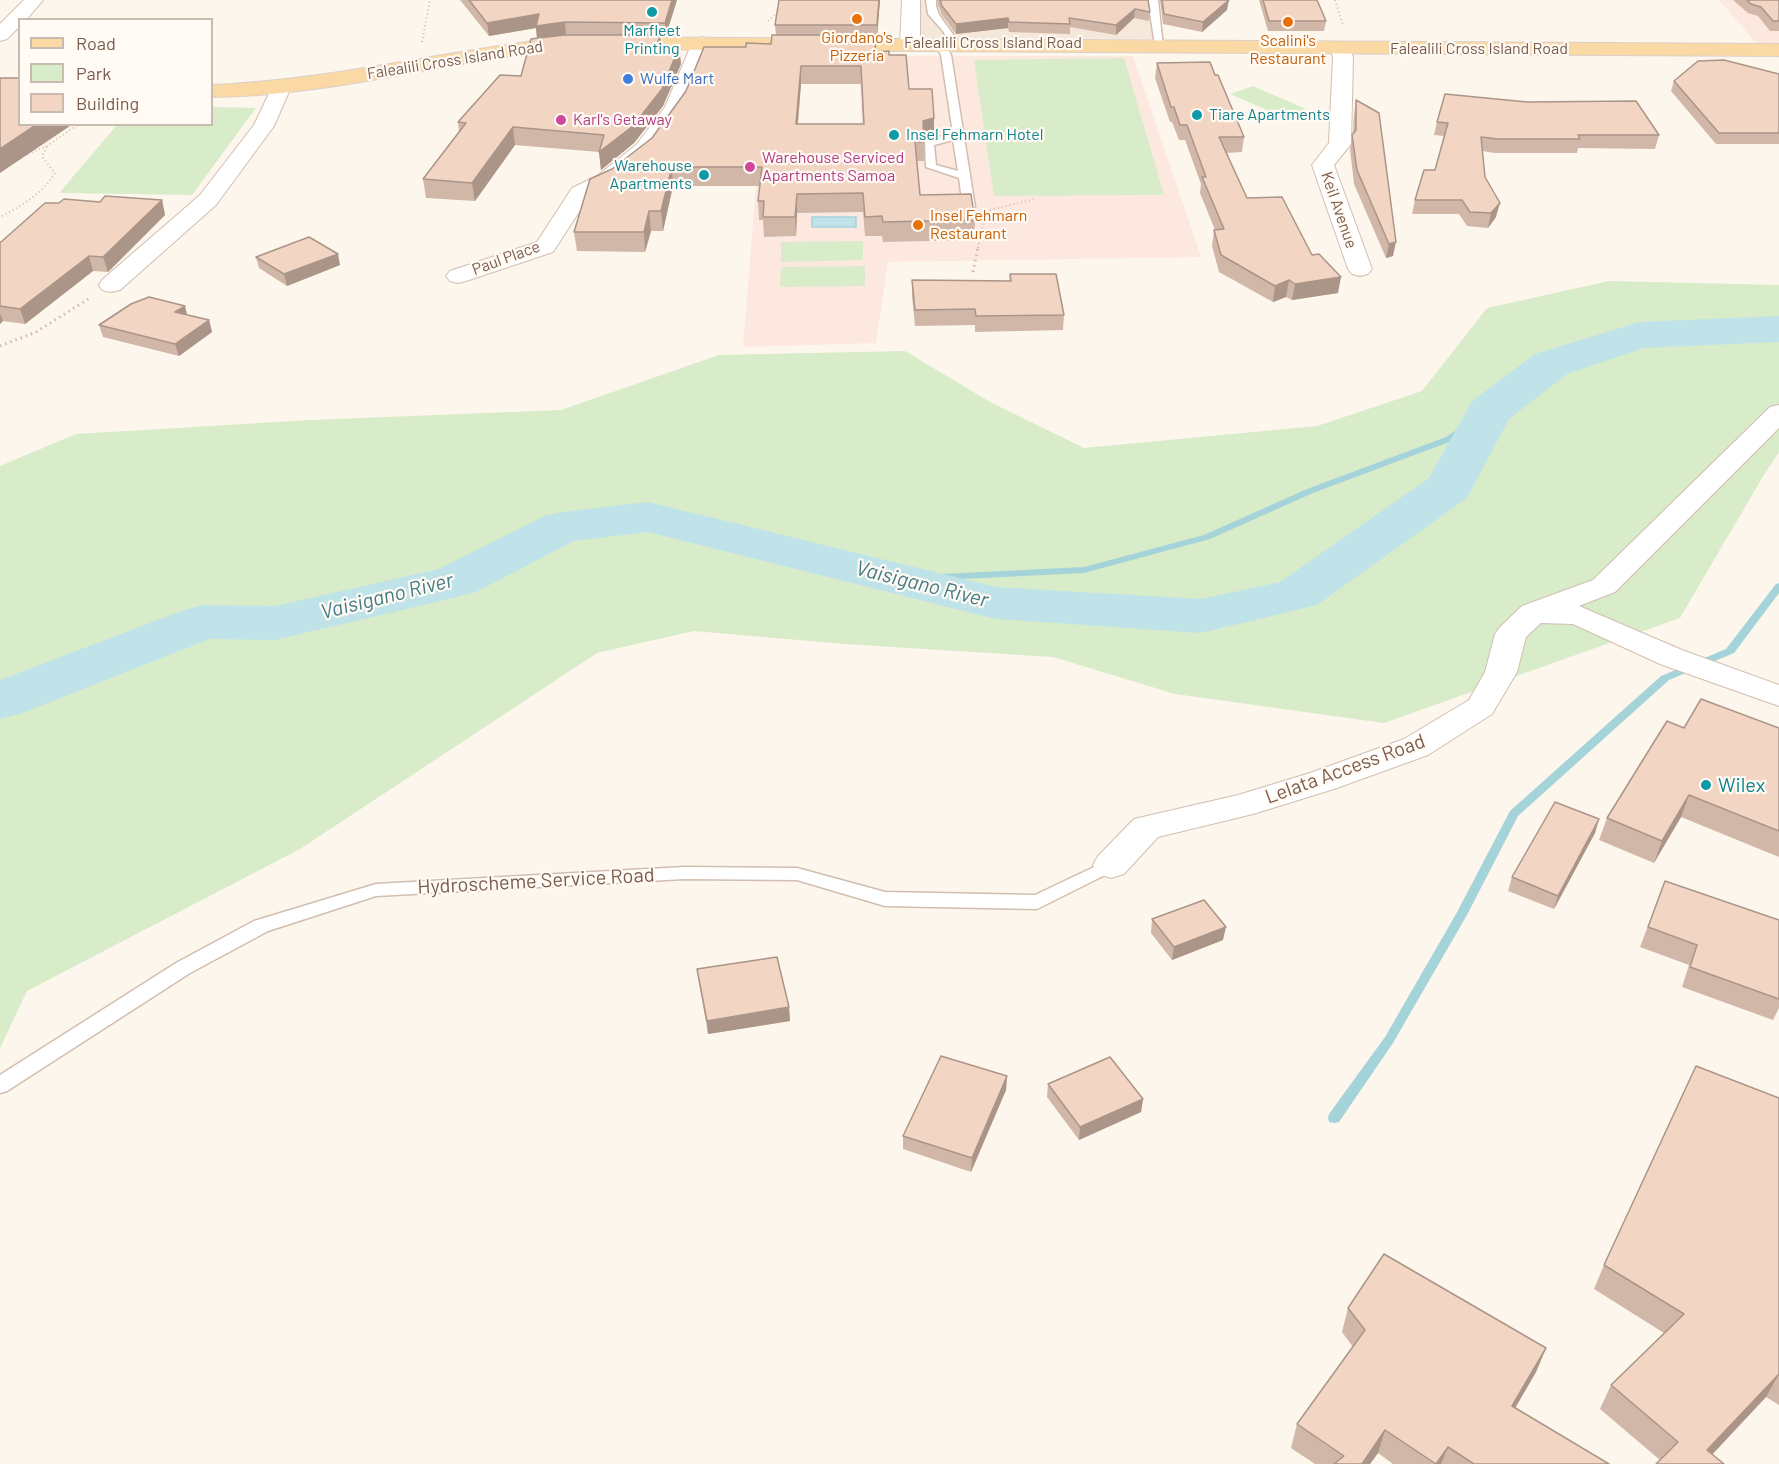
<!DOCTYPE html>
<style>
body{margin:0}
#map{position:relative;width:1779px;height:1464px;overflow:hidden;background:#fdf6ec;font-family:Barlow,sans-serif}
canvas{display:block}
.legend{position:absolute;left:18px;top:18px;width:195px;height:108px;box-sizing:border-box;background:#fffaf3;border:2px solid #cabbb1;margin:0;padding:8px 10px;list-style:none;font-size:18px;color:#7a5c4d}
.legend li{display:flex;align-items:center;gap:12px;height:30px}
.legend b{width:30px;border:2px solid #cabbb1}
</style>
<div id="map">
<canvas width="1779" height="1464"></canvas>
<ul class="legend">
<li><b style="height:8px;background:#fbd9a5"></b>Road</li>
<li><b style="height:16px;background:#d8ecc9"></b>Park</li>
<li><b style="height:16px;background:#f3d5c3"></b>Building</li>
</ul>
</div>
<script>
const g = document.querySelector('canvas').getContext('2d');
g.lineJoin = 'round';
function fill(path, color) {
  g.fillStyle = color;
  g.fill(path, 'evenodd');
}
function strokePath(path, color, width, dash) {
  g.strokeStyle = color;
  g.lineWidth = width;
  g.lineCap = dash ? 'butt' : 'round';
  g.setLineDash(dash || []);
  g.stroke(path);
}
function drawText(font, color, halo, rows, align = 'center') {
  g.font = font + ' Barlow,sans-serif';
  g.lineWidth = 4.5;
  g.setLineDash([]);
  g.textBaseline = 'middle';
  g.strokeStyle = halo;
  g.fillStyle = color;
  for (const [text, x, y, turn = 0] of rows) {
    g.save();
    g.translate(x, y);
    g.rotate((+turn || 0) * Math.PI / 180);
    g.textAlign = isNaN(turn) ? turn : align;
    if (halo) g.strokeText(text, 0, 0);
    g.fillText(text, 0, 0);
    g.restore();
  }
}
fill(new Path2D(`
 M917 0H1158L1164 39 915 38Z`), '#f5e8da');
fill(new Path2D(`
 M1719 0H1779V45H1758Z
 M859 56H1133L1201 257 888 262 876 343 743 347 756 186H795L862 142Z`), '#fde8e0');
fill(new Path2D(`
 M1124 58 1164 195 994 196 974 60Z
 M1253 86 1306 109 1283 117 1230 94Z
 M212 107 256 108 192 195 59 193 117 125 212 124Z
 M863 241V260L781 262V242Z
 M865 266V286L780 287 781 267Z
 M1609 281 1779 285V452L1762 478 1680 618 1384 723 1175 694 1053 657 845 644 694 631 597 653 300 849 27 991 0 1048V466L76 434 311 420 561 410 719 355 905 351 992 403 1084 448 1317 426 1422 391 1487 308Z`), '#d8ecc9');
const water = new Path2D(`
 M812 217H856V227H812Z`);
fill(water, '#bfe3e8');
strokePath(water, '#a5d3da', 1.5);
fill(new Path2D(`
 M1489 408 1493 411 1492 413 1452 441 1313 493 1210 539 1084 573 901 582 896 579 901 576 1084 567 1204 535 1307 489 1446 437Z
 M1779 583V593L1734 653 1669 680 1518 816 1467 915 1393 1043 1339 1122 1334 1123 1329 1122 1328 1118 1329 1114 1385 1037 1456 914 1510 811 1661 676 1726 649 1776 584Z`), '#a5d3da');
fill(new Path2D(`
 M1779 316V342L1644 348 1567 374 1509 419 1467 498 1317 605 1201 633 996 619 648 532 574 541 476 592 457 597 275 640 210 639 20 714 0 719V680L184 610 203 605 275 606 439 569 544 516 562 512 648 502 996 587 1201 599 1280 582 1429 478 1472 401 1535 354 1639 322Z`), '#bfe3e8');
const lane = new Path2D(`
 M926 0H936C934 16 951 27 958 43L956 45H950L943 31 928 14Z
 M1148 0H1158L1163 47 1155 45Z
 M940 40 943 41 951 55 975 207 969 210 963 207 959 178 926 167 925 141 953 133 941 55 935 43ZM953 140 958 171 936 165 934 145Z
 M1111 859 1117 861 1120 865 1117 869 1037 909 885 906 797 880 684 879 376 896 268 931 190 973 7 1091 0 1093V1075L176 963 254 921 376 884 684 867 797 868 885 892 1035 895Z`);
const street = new Path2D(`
 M702 37 709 39 712 43 685 108 652 155 613 186 588 198 553 252 466 281 458 283 450 281 446 276 450 271 537 242 572 188 597 176 636 145 665 107 692 43 695 39Z
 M1340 42 1347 44 1353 57 1351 144 1334 165 1372 269 1368 274 1360 276 1352 274 1348 269 1312 165 1329 143 1333 57 1330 48 1333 44Z
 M281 81 288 83 291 87 274 126 216 205 120 290 111 292 102 290 99 285 102 280 200 195 254 125 274 83Z
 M1779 405V428L1615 592 1579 606 1682 650 1779 685V706L1660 664 1573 624 1541 623 1526 637 1517 672 1492 714 1428 755 1334 789 1253 814 1158 837 1124 874 1111 878 1098 874 1093 865 1098 856 1134 819 1238 795 1310 773 1404 739 1469 700 1485 672 1495 634 1500 627 1522 606 1593 580 1770 407Z`);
const secondary = new Path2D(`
 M24 0H43L26 20H20V26L7 39 0 41V24Z
 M902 0H920V43L917 47H903L900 43Z`);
const primary = new Path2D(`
 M566 37 1779 44V56L566 49C448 61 331 96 212 97V85C332 80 447 50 566 37Z`);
strokePath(lane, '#d1beb0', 3);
strokePath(street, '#d1beb0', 2);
strokePath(secondary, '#d6c0b0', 2);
strokePath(primary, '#dad1cd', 2);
strokePath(new Path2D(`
 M1335 0 1343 25
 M768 21 775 15
 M422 42 430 0
 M28 154 47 146 79 124
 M990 210 1035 199
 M2 216C23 205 42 194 55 173L42 157 47 146
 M978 248 984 221`), '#d9b8a5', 2, [1, 3]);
strokePath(new Path2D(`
 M973 272 978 247
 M0 346 36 332 90 298`), '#d9b8a5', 3, [1.5, 4]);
fill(lane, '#fff');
fill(street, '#fff');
fill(secondary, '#fff');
fill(primary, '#fbd9a5');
fill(new Path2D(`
 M460 0H677L666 35H660L661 46 679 47 681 64 663 106 634 143 601 170 599 152 515 145 475 201 426 198 423 179 459 132 458 122 521 76 537 38 536 28 489 36Z
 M880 0 877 37H876V52L889 55 909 89 934 118V136L924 140V161H917L920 195 975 220 974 240 883 242 882 236H865L863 212 797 213 796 236 764 237 763 220H759L758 201 760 186H673L663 231H651L645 252 577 251 574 232 612 169 652 138 746 47 771 44 776 35 775 25ZM801 84H861L863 124H798Z
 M937 0H1148L1150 12 1149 21 1134 18 1116 35 1070 27V34L1009 32 1008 28 956 34 942 15 938 5Z
 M1160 0H1226L1227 10 1202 32 1163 24Z
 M1259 0H1317L1326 21 1324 31H1268Z
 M1733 0H1779V31H1770L1758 16 1748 13Z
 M1157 63 1215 75 1244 137 1242 152 1226 153 1247 198 1312 255 1338 293 1292 300 1286 297 1273 302 1219 272 1212 246 1214 230H1215L1200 193 1201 184 1185 140H1179L1172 122H1170L1155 78Z
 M1779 74V144H1716L1671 91 1674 81Z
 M1356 100 1393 256 1386 258 1354 184 1350 149 1353 133 1354 114Z
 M1437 122 1659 135 1655 149 1578 148 1577 153H1495L1482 151 1485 177 1496 217 1488 228 1467 226 1459 214H1412L1415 200 1435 170 1444 136 1434 135Z
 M162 200 165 215 108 272 93 271 25 324 3 321 0 324V242H1L59 203Z
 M256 257 340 265 287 286 259 268Z
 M1010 274 1064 315 1063 330 975 332V325L915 326 912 296V280L1009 281Z
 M187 315 209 320 212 332 179 356 103 337 99 325Z
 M1684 728H1779V857L1681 817 1654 863 1599 840 1607 818Z
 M1599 819 1595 833 1554 909 1508 891 1512 877Z
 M1665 881 1779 920V1008L1773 1020 1682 987 1689 965 1640 947Z
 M1152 919 1223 940 1172 960 1151 933Z
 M697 969 789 1007 790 1021 708 1034 699 983Z
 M1007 1076 1006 1090 971 1172 903 1149V1136Z
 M1048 1084 1143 1099 1141 1112 1079 1140 1047 1097Z
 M1779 1098V1405L1766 1397 1712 1455 1660 1460 1600 1409 1611 1385 1664 1333 1594 1289 1604 1265Z
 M1348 1308 1546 1348 1536 1372 1515 1408 1609 1464H1393L1378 1453 1370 1464H1315L1291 1448 1297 1424 1353 1347 1342 1332Z`), '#d1b7a8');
fill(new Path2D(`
 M672 0H677L666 35 665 23Z
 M879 0H880L877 37V25Z
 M1229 0 1227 10 1202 32 1203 22Z
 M1135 9 1134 18 1116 35V25Z
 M539 14 565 22 566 35 537 38 536 28 489 36 487 23Z
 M1008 18V28L956 34V24Z
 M660 35 662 52 657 45Z
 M679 47 681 64 663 106 634 143 601 170 599 152Z
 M801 66V84L796 143V124Z
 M934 118V136L923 140V121Z
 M37 124H73L0 173V149Z
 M513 127 515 145 475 201 472 183Z
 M672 167 673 186 663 231 661 211Z
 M797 194V213L796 236 795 217Z
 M162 200 165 215 108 272 103 257Z
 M1500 203 1496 217 1488 228 1491 213Z
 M649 211 651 231 645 252 644 232Z
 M1396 242 1393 256 1386 258 1389 244Z
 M338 254 340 265 287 286 284 274Z
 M89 256 93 271 25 324 20 309Z
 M1341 277 1338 293 1292 300 1295 284Z
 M1289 280 1286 297 1273 302 1275 286Z
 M185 306 188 318 175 312Z
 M0 313 3 321 0 324Z
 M209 320 212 332 179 356 175 344Z
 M1689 795 1681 817 1654 863 1662 841Z
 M1599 819 1595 833 1554 909 1558 896Z
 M1226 927 1223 940 1172 960 1174 947Z
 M789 1007 790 1021 708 1034 707 1021Z
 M1007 1076 1006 1090 971 1172 972 1158Z
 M1143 1099 1141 1112 1079 1140 1080 1127Z
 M1546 1348 1536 1372 1503 1429 1512 1406Z
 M1779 1374 1766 1397 1703 1464 1707 1450Z
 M1385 1430 1378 1453 1370 1464H1362Z
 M1448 1447 1441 1464H1436Z`), '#aa9588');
const building = new Path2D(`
 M469 0H672L665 23 565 22 536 26 539 14 487 23Z
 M779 0H879L877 25H775Z
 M940 0H1148L1150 12 1135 9 1116 25 1069 18 1070 24 1009 22 1008 18 956 24 942 6Z
 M1162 0H1229L1203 22 1164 14Z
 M1263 0H1317L1326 21H1269Z
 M1747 0H1779V21H1773L1761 7 1751 4Z
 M564 35H660L657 45 679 47 662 89 633 126 599 152 604 135 513 127 472 183 423 179 466 123 458 122 500 75 521 76 531 39Z
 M772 35H876L875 52 889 51V55H906L909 89H932L934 118 923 121 924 142H915L920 195 971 194 975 220 883 222 882 216 865 217 863 193 797 194 795 217H763L764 201H758L762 167H672L661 211H649L644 232H574L590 179 612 169 652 138 686 91 704 47H746V43L771 44ZM801 66H861L864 124H796Z
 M1724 60 1779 74V133H1719L1674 81 1698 61Z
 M1210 62 1215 75H1218L1244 137H1219L1247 198 1282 197 1312 255 1319 254 1341 277 1295 284 1289 280 1275 286 1221 255 1214 230 1224 229 1202 177H1206L1187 125H1180L1174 107H1171L1157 63Z
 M0 78H20V124H37L0 149Z
 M1445 94 1527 102 1636 101 1659 135H1578L1580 139H1498L1481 137 1485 177 1500 203 1491 213 1470 212 1462 200H1415L1424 170H1435L1448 123 1437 122Z
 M1356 100 1379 113 1396 242 1389 244 1357 170 1352 135 1356 130Z
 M105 196 162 200 103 257 89 256 20 309 0 306V242H1L45 203H59L64 199 100 202Z
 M309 237 338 254 284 274 256 257Z
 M1010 274H1056L1064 315 976 316 975 309 915 310 912 280 1011 281Z
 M149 297 185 306 175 312 209 320 175 344 99 325 131 304Z
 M1701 699 1779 728V831L1689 795 1662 841 1607 818 1667 721 1684 728Z
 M1555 802 1599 819 1558 896 1512 877Z
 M1665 881 1779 920V999L1690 967 1697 945 1648 927Z
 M1204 900 1226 927 1174 947 1152 919Z
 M777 957 789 1007 707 1021 697 969Z
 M941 1056 1007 1076 972 1158 903 1136Z
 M1110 1057 1143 1099 1080 1127 1048 1084Z
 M1696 1066 1779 1098V1374L1707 1450 1724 1464H1656L1678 1442 1611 1385 1684 1314 1604 1265Z
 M1384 1254 1546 1348 1512 1406 1609 1464H1474L1448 1447 1436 1464 1385 1430 1362 1464H1334L1344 1456 1297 1424 1365 1330 1348 1308Z`);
fill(building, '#f3d5c3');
strokePath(building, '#aa9588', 1.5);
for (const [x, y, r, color] of [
 [652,12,6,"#0f9aa8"],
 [857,19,6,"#e8710a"],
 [1288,22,6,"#e8710a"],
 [628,79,6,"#3f7fe0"],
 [1197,115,6,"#0f9aa8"],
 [561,120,6,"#d1479c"],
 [894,135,6,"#0f9aa8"],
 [750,167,6,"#d1479c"],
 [704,175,6,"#0f9aa8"],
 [918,225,6,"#e8710a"],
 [1706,785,6,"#0f9aa8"]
]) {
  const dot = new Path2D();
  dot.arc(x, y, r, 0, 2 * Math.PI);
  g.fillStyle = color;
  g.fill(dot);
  strokePath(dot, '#fffaf3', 2);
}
drawText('16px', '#0d838f', '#fffaf3', [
 ["Marfleet",652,31,"center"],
 ["Printing",652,49,"center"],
 ["Tiare Apartments",1209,115],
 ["Insel Fehmarn Hotel",906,135],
 ["Warehouse",692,166,"right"],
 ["Apartments",692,184,"right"]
], 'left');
drawText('16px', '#c56008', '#fffaf3', [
 ["Giordano's",857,38],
 ["Pizzeria",857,56],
 ["Scalini's",1288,41],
 ["Restaurant",1288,59],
 ["Insel Fehmarn",930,216,"left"],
 ["Restaurant",930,234,"left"]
]);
drawText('16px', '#7a5c4d', '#fffaf3', [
 ["Falealili Cross Island Road",993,43],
 ["Falealili Cross Island Road",1479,49],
 ["Falealili Cross Island Road",455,60,-9],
 ["Keil Avenue",1339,210,71],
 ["Paul Place",506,258,-20]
]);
drawText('16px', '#366cbe', '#fffaf3', [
 ["Wulfe Mart",640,79]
], 'left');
drawText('16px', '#b23c85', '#fffaf3', [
 ["Karl's Getaway",573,120],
 ["Warehouse Serviced",762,158],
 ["Apartments Samoa",762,176]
], 'left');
drawText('20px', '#7a5c4d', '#fffaf3', [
 ["Lelata Access Road",1345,769,-20],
 ["Hydroscheme Service Road",536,881,-3]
]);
drawText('20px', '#0d838f', '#fffaf3', [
 ["Wilex",1718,785]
], 'left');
drawText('italic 21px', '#437c86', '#fffaf3', [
 ["Vaisigano River",922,584,14],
 ["Vaisigano River",387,596,-14]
]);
</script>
